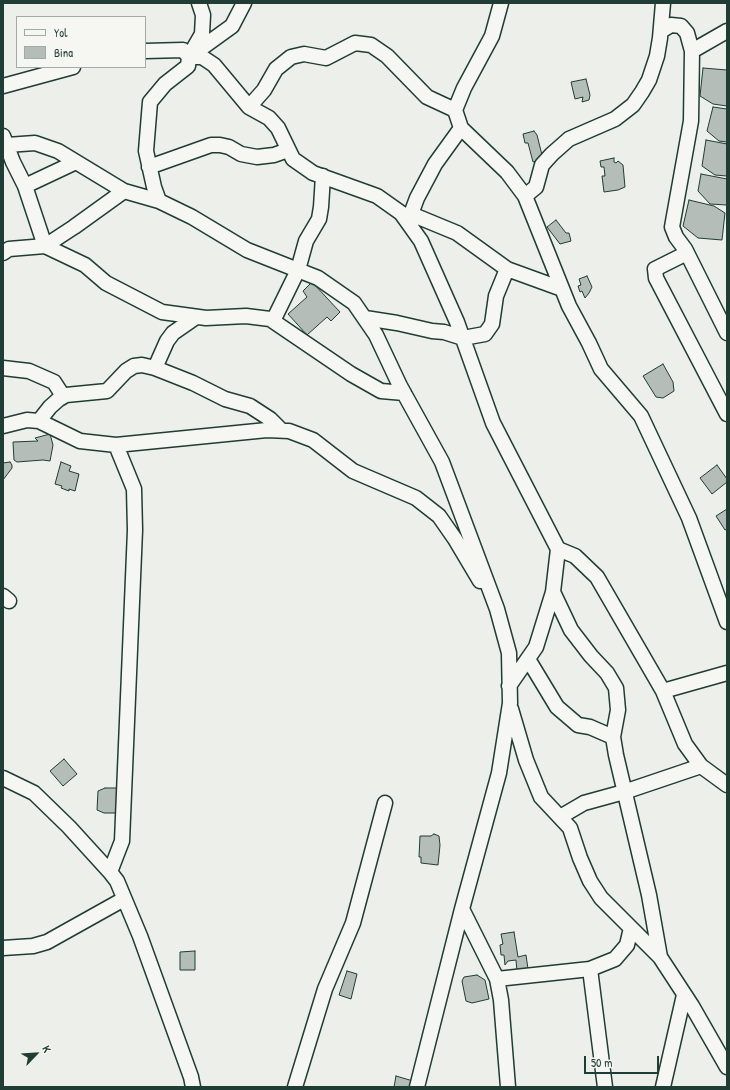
<!DOCTYPE html>
<html>
<head>
<meta charset="utf-8">
<style>
	body { margin:0 }
	#map { position:relative; width:730px; height:1090px; overflow:hidden; background:#edefea; font-family:"Patrick Hand",sans-serif }
	canvas { display:block }
	.frame { position:absolute; inset:0; border:4px solid #1f3d34; pointer-events:none }
	.legend { position:absolute; left:16px; top:16px; width:130px; height:52px; box-sizing:border-box; background:#f6f6f2; border:1px solid #a0aca6; margin:0; padding:5px 7px; list-style:none; font-size:12px; color:#1f3d34 }
	.legend li { display:flex; align-items:center; gap:8px; height:20px }
	.legend b { width:20px; border:1px solid #a0aca6 }
	.north { position:absolute; left:16px; top:1034px; width:40px; height:40px; -webkit-text-stroke:3px #f6f6f2; paint-order:stroke; rotate:65deg; font-size:11px; font-weight:700; line-height:16px; text-align:center; color:#1f3d34 }
	.north::after { content:''; display:block; margin:auto; width:14px; height:18px; background:#1f3d34; clip-path:polygon(50% 0,100% 100%,50% 72%,0 100%) }
	.scale { position:absolute; left:584px; top:1056px; width:75px; height:18px; box-sizing:border-box; border:2px solid #1f3d34; border-top:0; padding-left:5px; font-size:12px; line-height:14px; white-space:nowrap; color:#1f3d34; -webkit-text-stroke:3px #f6f6f2; paint-order:stroke }
</style>
</head>
<body>
<div id="map">
<canvas width="730" height="1090"></canvas>
<div class="frame"></div>
<ul class="legend">
<li><b style="height:5px;background:#f6f6f2"></b>Yol</li>
<li><b style="height:11px;background:#b4bdb8"></b>Bina</li>
</ul>
<div class="north">K</div>
<div class="scale">50 m</div>
</div>
<script>
const context = document.querySelector('canvas').getContext('2d');
context.lineJoin = 'round';
function paint(path, color) { context.fillStyle = color; context.fill(path, 'evenodd'); }
const toPath = rows => new Path2D(rows.map(r => 'M' + r).join(''));
function trace(path, color, width, dash) { context.strokeStyle = color; context.lineWidth = width; context.lineCap = dash ? 'butt' : 'round'; context.setLineDash(dash || []); context.stroke(path); }
const building = toPath([
	[703,68,727,70,727,106,713,104,700,96,703,68],
	[586,79,590,95,589,100,582,102,583,97,575,99,571,82,586,79],
	[713,107,727,109,727,142,719,141,707,131,713,107],
	[534,131,537,135,543,159,533,162,528,143,525,143,523,134,534,131],
	[706,140,727,144,727,176,715,175,702,166,706,140],
	[614,158,614,162,616,163,618,161,623,165,625,187,618,190,604,192,602,176,605,176,604,167,601,167,600,161,614,158],
	[701,174,727,179,727,205,710,204,698,191,701,174],
	[689,200,714,206,725,213,722,240,698,238,683,226,689,200],
	[556,220,566,233,569,233,571,241,560,244,547,227,556,220],
	[587,276,592,287,589,293,585,298,582,291,580,292,578,286,581,285,579,279,587,276],
	[312,282,340,312,331,321,327,317,307,335,288,314,307,297,303,291,312,282],
	[663,364,673,382,674,391,663,398,656,397,643,376,663,364],
	[50,434,53,445,50,461,43,460,17,462,14,460,13,442,38,441,35,438,50,434],
	[10,462,12,465,12,468,3,480,3,463,10,462],
	[61,462,71,466,69,471,79,474,75,491,69,489,69,491,61,488,62,486,55,484,61,462],
	[717,465,727,479,727,482,712,494,700,478,717,465],
	[727,509,727,529,725,530,716,516,727,509],
	[64,759,77,774,63,786,50,771,64,759],
	[105,788,117,788,122,799,117,813,104,813,97,810,98,791,105,788],
	[434,834,439,836,440,845,438,865,421,863,421,857,419,857,420,836,431,836,434,834],
	[514,932,518,957,526,955,528,969,517,971,516,960,508,961,505,965,504,955,501,955,500,945,503,944,501,934,514,932],
	[195,951,195,970,180,970,180,952,195,951],
	[347,971,357,974,351,999,339,995,347,971],
	[477,975,485,980,489,999,472,1003,466,1001,462,981,464,977,477,975],
	[396,1076,413,1081,412,1087,394,1087,396,1076]
]);
paint(building, '#b4bdb8');
trace(building, '#1f3d34', 1);
const minor = toPath([
	[501,3,492,36,464,88,455,110,461,128,507,172,525,196,569,306,589,343,601,369,641,416,689,518,727,622],
	[661,31,671,25,681,26,687,33,692,51,691,121,672,227,676,237,685,249,727,333],
	[145,51,183,50,189,57,188,66,165,84,150,102,146,151,154,187,159,201,192,217,247,250,318,278,354,303,376,335,400,386,442,462,497,609,509,653,510,703,499,773,462,909,417,1087],
	[692,51,727,31],
	[191,53,202,34,203,15,199,3],
	[189,57,202,57,214,65,249,107,269,118,278,128,293,159,313,173,377,196,401,213,421,241,457,322,493,423,558,549,575,556,597,577,663,691,685,744,701,766,727,785],
	[189,57,232,26,244,3],
	[3,86,73,67],
	[249,107,264,90,276,69,291,57,304,54,326,58,355,43,371,45,387,56,427,97,455,110],
	[3,136,13,162,25,186,45,246,85,265,106,283,162,312,206,318,246,316,270,319,351,374,381,391,404,393],
	[7,145,35,143,58,151,124,191,159,201],
	[149,167,211,145,220,145,229,147,241,154,257,157,274,155,288,150],
	[25,186,76,162],
	[525,196,536,187,542,165,552,154,569,139,615,119,633,105,642,92,649,80,657,56,660,38,663,3],
	[411,214,457,233,507,269,562,289],
	[408,222,417,198,435,164,461,128],
	[3,253,9,249,45,246,74,227,124,191],
	[687,253,655,269,656,278,727,414],
	[365,318,397,323,432,331,444,332,463,338,485,334,492,324,496,296,507,269],
	[273,321,298,270,306,241,319,219,321,207,323,176],
	[3,368,29,371,54,382,63,396],
	[155,368,167,341,173,333,196,317],
	[39,421,50,407,59,399,66,395,107,391,126,371,134,366,142,365,155,368,193,383,225,399,250,406,270,419,281,430],
	[3,426,27,420,39,421,80,441,116,445,267,430,289,431,313,440,353,471,416,498,439,516,455,539,480,581],
	[553,592,571,630,591,656,607,673,616,688,618,710,613,737,616,755,649,895,660,957],
	[3,596,9,601],
	[528,659,557,707,578,725,590,727,613,737],
	[509,686,536,647,553,592,558,549],
	[663,691,727,673],
	[511,709,526,760,541,797,570,828,580,858,590,881,601,898,660,957,692,1006,727,1067],
	[3,778,34,793,69,827,110,872,117,881,140,936,191,1077,193,1087],
	[560,817,584,803,624,792,701,766],
	[110,872,122,841,135,530,134,489,116,445],
	[462,909,497,979,501,1000,508,1087],
	[3,948,33,946,47,942,124,899],
	[590,969,605,1087],
	[497,979,590,969,615,959,627,945,631,928],
	[295,1087,325,989,353,923,385,803],
	[663,1087,684,995]
]);
trace(minor, '#1f3d34', 17);
trace(minor, '#f6f6f2', 14);
</script>
</body>
</html>
